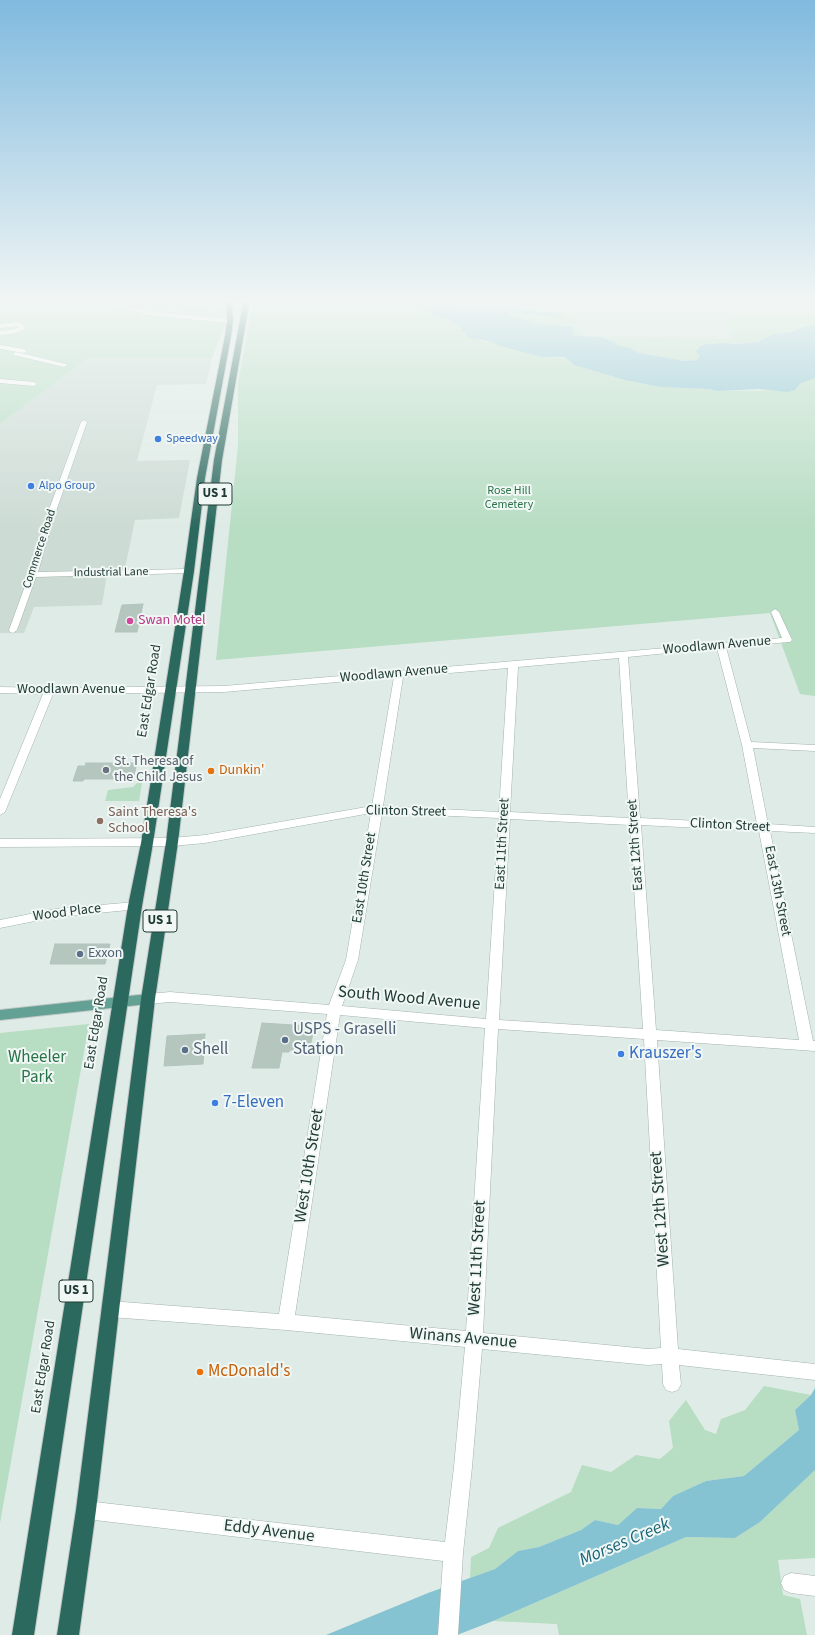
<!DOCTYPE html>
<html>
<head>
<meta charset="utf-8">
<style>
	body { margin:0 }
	canvas { display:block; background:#dfebe6 }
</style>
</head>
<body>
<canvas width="815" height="1635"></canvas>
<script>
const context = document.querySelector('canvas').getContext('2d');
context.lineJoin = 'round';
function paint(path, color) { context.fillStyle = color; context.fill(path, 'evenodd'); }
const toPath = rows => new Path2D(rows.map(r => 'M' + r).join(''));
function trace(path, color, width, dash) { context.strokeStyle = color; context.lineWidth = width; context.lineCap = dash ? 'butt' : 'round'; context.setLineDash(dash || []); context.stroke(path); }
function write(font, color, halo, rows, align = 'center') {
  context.font = font + ' "Source Sans 3",sans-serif'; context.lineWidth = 4; context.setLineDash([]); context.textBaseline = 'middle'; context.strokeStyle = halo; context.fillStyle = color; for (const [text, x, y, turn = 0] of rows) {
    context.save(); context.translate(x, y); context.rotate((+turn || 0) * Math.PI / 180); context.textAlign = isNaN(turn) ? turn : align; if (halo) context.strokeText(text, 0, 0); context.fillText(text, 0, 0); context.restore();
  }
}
paint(toPath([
	[456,299,815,299,815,316,733,316,726,318,733,337,732,339,599,337,581,335,577,330,575,316,570,312,505,304,461,302],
	[88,358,212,358,206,384,157,385,137,461,190,460,179,518,135,520,124,573,107,573,102,605,34,607,24,633,0,633,0,424]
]), '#cddbd5');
paint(toPath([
	[0,299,88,299,133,312,224,323,225,325,212,358,88,358,0,424],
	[106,299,218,299,225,312,225,315,223,317,215,318,144,310],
	[356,301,447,302,421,309,436,317,449,320,463,329,460,331,484,342,492,342,500,346,541,357,564,358,574,365,625,380,660,387,709,389,718,391,795,390,801,383,815,378,815,696,800,694,770,613,216,660,238,445,238,383,252,307,270,304],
	[461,302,505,304,570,312,575,316,577,330,581,335,599,337,731,339,733,337,725,318,733,316,815,316,815,325,808,326,791,332,777,333,758,342,736,344,712,343,698,360,685,361,639,353,628,347,615,345,615,342,599,337,575,336,573,335,571,326,538,324,507,314,512,312,550,318,563,314,561,313,535,311,504,306,492,306,476,309,458,303],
	[137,783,142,783,139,801,105,801,108,790,133,787],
	[89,1024,0,1523,0,1033],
	[764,1386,811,1395,795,1410,799,1430,744,1476,706,1481,673,1496,661,1509,637,1508,618,1525,595,1520,581,1530,539,1547,518,1551,495,1569,470,1578,471,1557,489,1548,498,1528,571,1492,582,1465,611,1472,636,1455,660,1459,673,1448,669,1421,686,1400,705,1430,716,1434,721,1419,745,1410],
	[815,1470,815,1558,778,1560,783,1595,800,1599,807,1635,559,1635,557,1624,493,1621,686,1537,735,1538,760,1522]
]), '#b7ddc3');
paint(toPath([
	[276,299,452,299,461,302,458,303,460,305,476,309,492,306,504,306,535,311,561,313,564,315,558,318,512,312,508,314,538,324,571,326,573,327,573,335,575,336,599,337,615,342,615,345,628,347,639,353,685,361,698,360,698,358,700,357,696,351,701,346,706,344,724,343,736,344,758,342,773,334,791,332,808,326,815,325,815,378,801,383,795,390,788,392,759,389,718,391,709,389,660,387,625,380,574,365,564,357,541,357,500,346,492,342,467,337,466,333,460,331,463,329,458,326,459,325,452,323,449,320,437,317,421,309,420,307,425,304,446,302,356,301,270,304,252,307,252,305,276,300],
	[815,1388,815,1470,760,1522,735,1538,686,1537,493,1621,457,1635,326,1635,428,1593,495,1569,518,1551,539,1547,581,1530,595,1520,618,1525,637,1508,661,1509,673,1496,706,1481,744,1476,799,1430,795,1410,811,1395]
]), '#85c2d2');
trace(toPath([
	[143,299,154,306,191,310,221,308]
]), '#85c2d2', 1.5);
const building = toPath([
	[143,604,137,632,115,632,122,605,143,604],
	[86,763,137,763,133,779,84,779,83,781,73,781,78,766,85,766,86,763],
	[55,944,110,944,105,964,50,964,55,944],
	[262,1023,310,1026,314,1029,309,1051,290,1050,289,1052,282,1052,279,1068,252,1068,262,1023],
	[205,1034,203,1064,164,1066,167,1036,205,1034]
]);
paint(building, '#b5c6bf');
trace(building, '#b2c4be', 1);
const minor = toPath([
	[93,299,102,299,146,311,230,319,233,321,230,323,146,315,93,299],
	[17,322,23,324,25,329,12,334,0,335,0,331,11,330,20,327,17,326,0,328,0,324,17,322],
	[0,345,24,349,27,351,24,353,0,349,0,345],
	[16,352,66,364,67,365,64,367,14,355,14,353,16,352],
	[0,379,34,382,37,384,34,386,0,383,0,379],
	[84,420,87,422,51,526,38,572,189,569,193,571,189,573,36,577,17,630,13,633,10,632,9,630,29,575,43,526,81,422,84,420],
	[775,609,779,612,792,640,790,642,726,647,751,742,815,745,815,751,753,748,768,824,815,827,815,833,770,831,813,1041,815,1041,815,1051,657,1040,678,1349,815,1364,815,1380,679,1365,681,1384,678,1390,672,1392,666,1390,663,1384,662,1364,648,1365,482,1349,472,1467,463,1553,458,1635,438,1635,443,1561,86,1519,79,1517,77,1510,79,1503,86,1501,445,1542,454,1467,465,1347,286,1330,110,1317,104,1314,102,1309,104,1304,110,1301,279,1314,327,1014,170,1002,148,1004,143,1002,141,999,143,996,148,994,170,992,329,1005,346,960,371,813,205,843,172,846,0,847,0,839,172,838,205,835,372,806,394,677,224,692,53,694,5,812,0,815,0,799,43,694,0,693,0,687,49,688,224,686,782,638,771,612,775,609],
	[717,648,742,745,757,824,640,818,628,657,717,648],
	[619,658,629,818,510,812,518,667,619,658],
	[508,668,499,812,383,806,403,677,508,668],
	[382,813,499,818,486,1019,342,1006,358,960,382,813],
	[510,819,630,825,643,1029,499,1020,510,819],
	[641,825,759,831,799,1040,656,1030,641,825],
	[340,1015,485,1028,466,1331,295,1315,340,1015],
	[498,1029,644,1039,661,1348,648,1349,483,1333,498,1029],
	[135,902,139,903,141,906,139,909,55,917,0,928,0,920,55,909,135,902],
	[791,1573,815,1576,815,1596,791,1593,784,1590,781,1583,784,1576,791,1573]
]);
const major = toPath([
	[148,994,153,995,155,999,153,1003,148,1004,0,1020,0,1010,148,994]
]);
const highway = toPath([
	[226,299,232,299,233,321,231,336,205,478,194,571,153,843,142,906,34,1635,12,1635,128,906,141,843,184,571,197,478,225,336,227,321,226,299],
	[244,299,250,299,222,460,178,842,155,999,96,1510,79,1635,57,1635,76,1510,141,999,166,842,214,460,244,299]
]);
trace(minor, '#a2b3ad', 1);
trace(major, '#c1c8c6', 2);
trace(highway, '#c1c8c6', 2);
paint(minor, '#fff');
paint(major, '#63a194');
paint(highway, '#2b685e');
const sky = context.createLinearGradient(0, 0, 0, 528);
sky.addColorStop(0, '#80badf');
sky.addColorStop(0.57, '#f1f6f4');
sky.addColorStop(1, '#f1f6f400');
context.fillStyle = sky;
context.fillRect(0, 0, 815, 528);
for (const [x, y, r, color] of [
	[158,439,4,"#3f7fe0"],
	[31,486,4,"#3f7fe0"],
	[130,621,4,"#d1479c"],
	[106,770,4,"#6b7280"],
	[211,771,4,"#e8710a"],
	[100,821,4,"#8d6e63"],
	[80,954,4,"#5c6f8a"],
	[285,1040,4,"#5c6f8a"],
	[185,1050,4,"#5c6f8a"],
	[621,1054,4,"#3f7fe0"],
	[215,1103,4,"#3f7fe0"],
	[200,1372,4,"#e8710a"]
]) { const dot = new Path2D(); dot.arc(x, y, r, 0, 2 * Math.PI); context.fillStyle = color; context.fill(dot); trace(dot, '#f0f7f4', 1.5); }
write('12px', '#366cbe', '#f0f7f4', [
	["Speedway",166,439],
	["Alpo Group",39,486]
], 'left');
write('12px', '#297349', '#f0f7f4', [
	["Rose Hill",509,491],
	["Cemetery",509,505]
]);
write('12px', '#203b35', '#f0f7f4', [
	["Commerce Road",40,549,-72],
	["Industrial Lane",111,573,-1]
]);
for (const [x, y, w] of [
	[215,494,34],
	[160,921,34],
	[76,1291,34]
]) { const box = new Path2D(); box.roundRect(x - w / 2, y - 11, w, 22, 3); context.fillStyle = '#f0f7f4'; context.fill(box); trace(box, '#203b35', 1); }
write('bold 13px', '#203b35', null, [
	["US 1",215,494],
	["US 1",160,921],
	["US 1",76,1291]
]);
write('14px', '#b23c85', '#f0f7f4', [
	["Swan Motel",138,621]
], 'left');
write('14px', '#203b35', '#f0f7f4', [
	["Woodlawn Avenue",717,646,-5],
	["Woodlawn Avenue",394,674,-5],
	["Woodlawn Avenue",71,690],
	["East Edgar Road",150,691,-81],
	["Clinton Street",406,812,1],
	["Clinton Street",730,826,3],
	["East 11th Street",503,844,-87],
	["East 12th Street",636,845,-94],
	["East 10th Street",365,878,-81],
	["East 13th Street",777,891,79],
	["Wood Place",67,913,-7],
	["East Edgar Road",97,1023,-81],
	["East Edgar Road",44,1367,-81]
]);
write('14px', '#5b616d', '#f0f7f4', [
	["St. Theresa of",114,762],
	["the Child Jesus",114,778]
], 'left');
write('14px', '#c56008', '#f0f7f4', [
	["Dunkin'",219,771]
], 'left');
write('14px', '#785e54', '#f0f7f4', [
	["Saint Theresa's",108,813],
	["School",108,829]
], 'left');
write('14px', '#4e5e75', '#f0f7f4', [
	["Exxon",88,954]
], 'left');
write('17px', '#203b35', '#f0f7f4', [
	["South Wood Avenue",409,999,5],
	["West 10th Street",310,1166,-81],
	["West 12th Street",661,1209,-94],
	["West 11th Street",478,1258,-87],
	["Winans Avenue",463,1339,5],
	["Eddy Avenue",269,1532,7]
]);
write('17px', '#4e5e75', '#f0f7f4', [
	["USPS - Graselli",293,1030],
	["Station",293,1050],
	["Shell",193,1050]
], 'left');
write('17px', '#366cbe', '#f0f7f4', [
	["Krauszer's",629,1054],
	["7-Eleven",223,1103]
], 'left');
write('17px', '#297349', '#f0f7f4', [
	["Wheeler",37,1058],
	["Park",37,1078]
]);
write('17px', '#c56008', '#f0f7f4', [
	["McDonald's",208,1372]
], 'left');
write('italic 18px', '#196478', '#f0f7f4', [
	["Morses Creek",625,1543,-23]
]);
</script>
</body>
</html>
